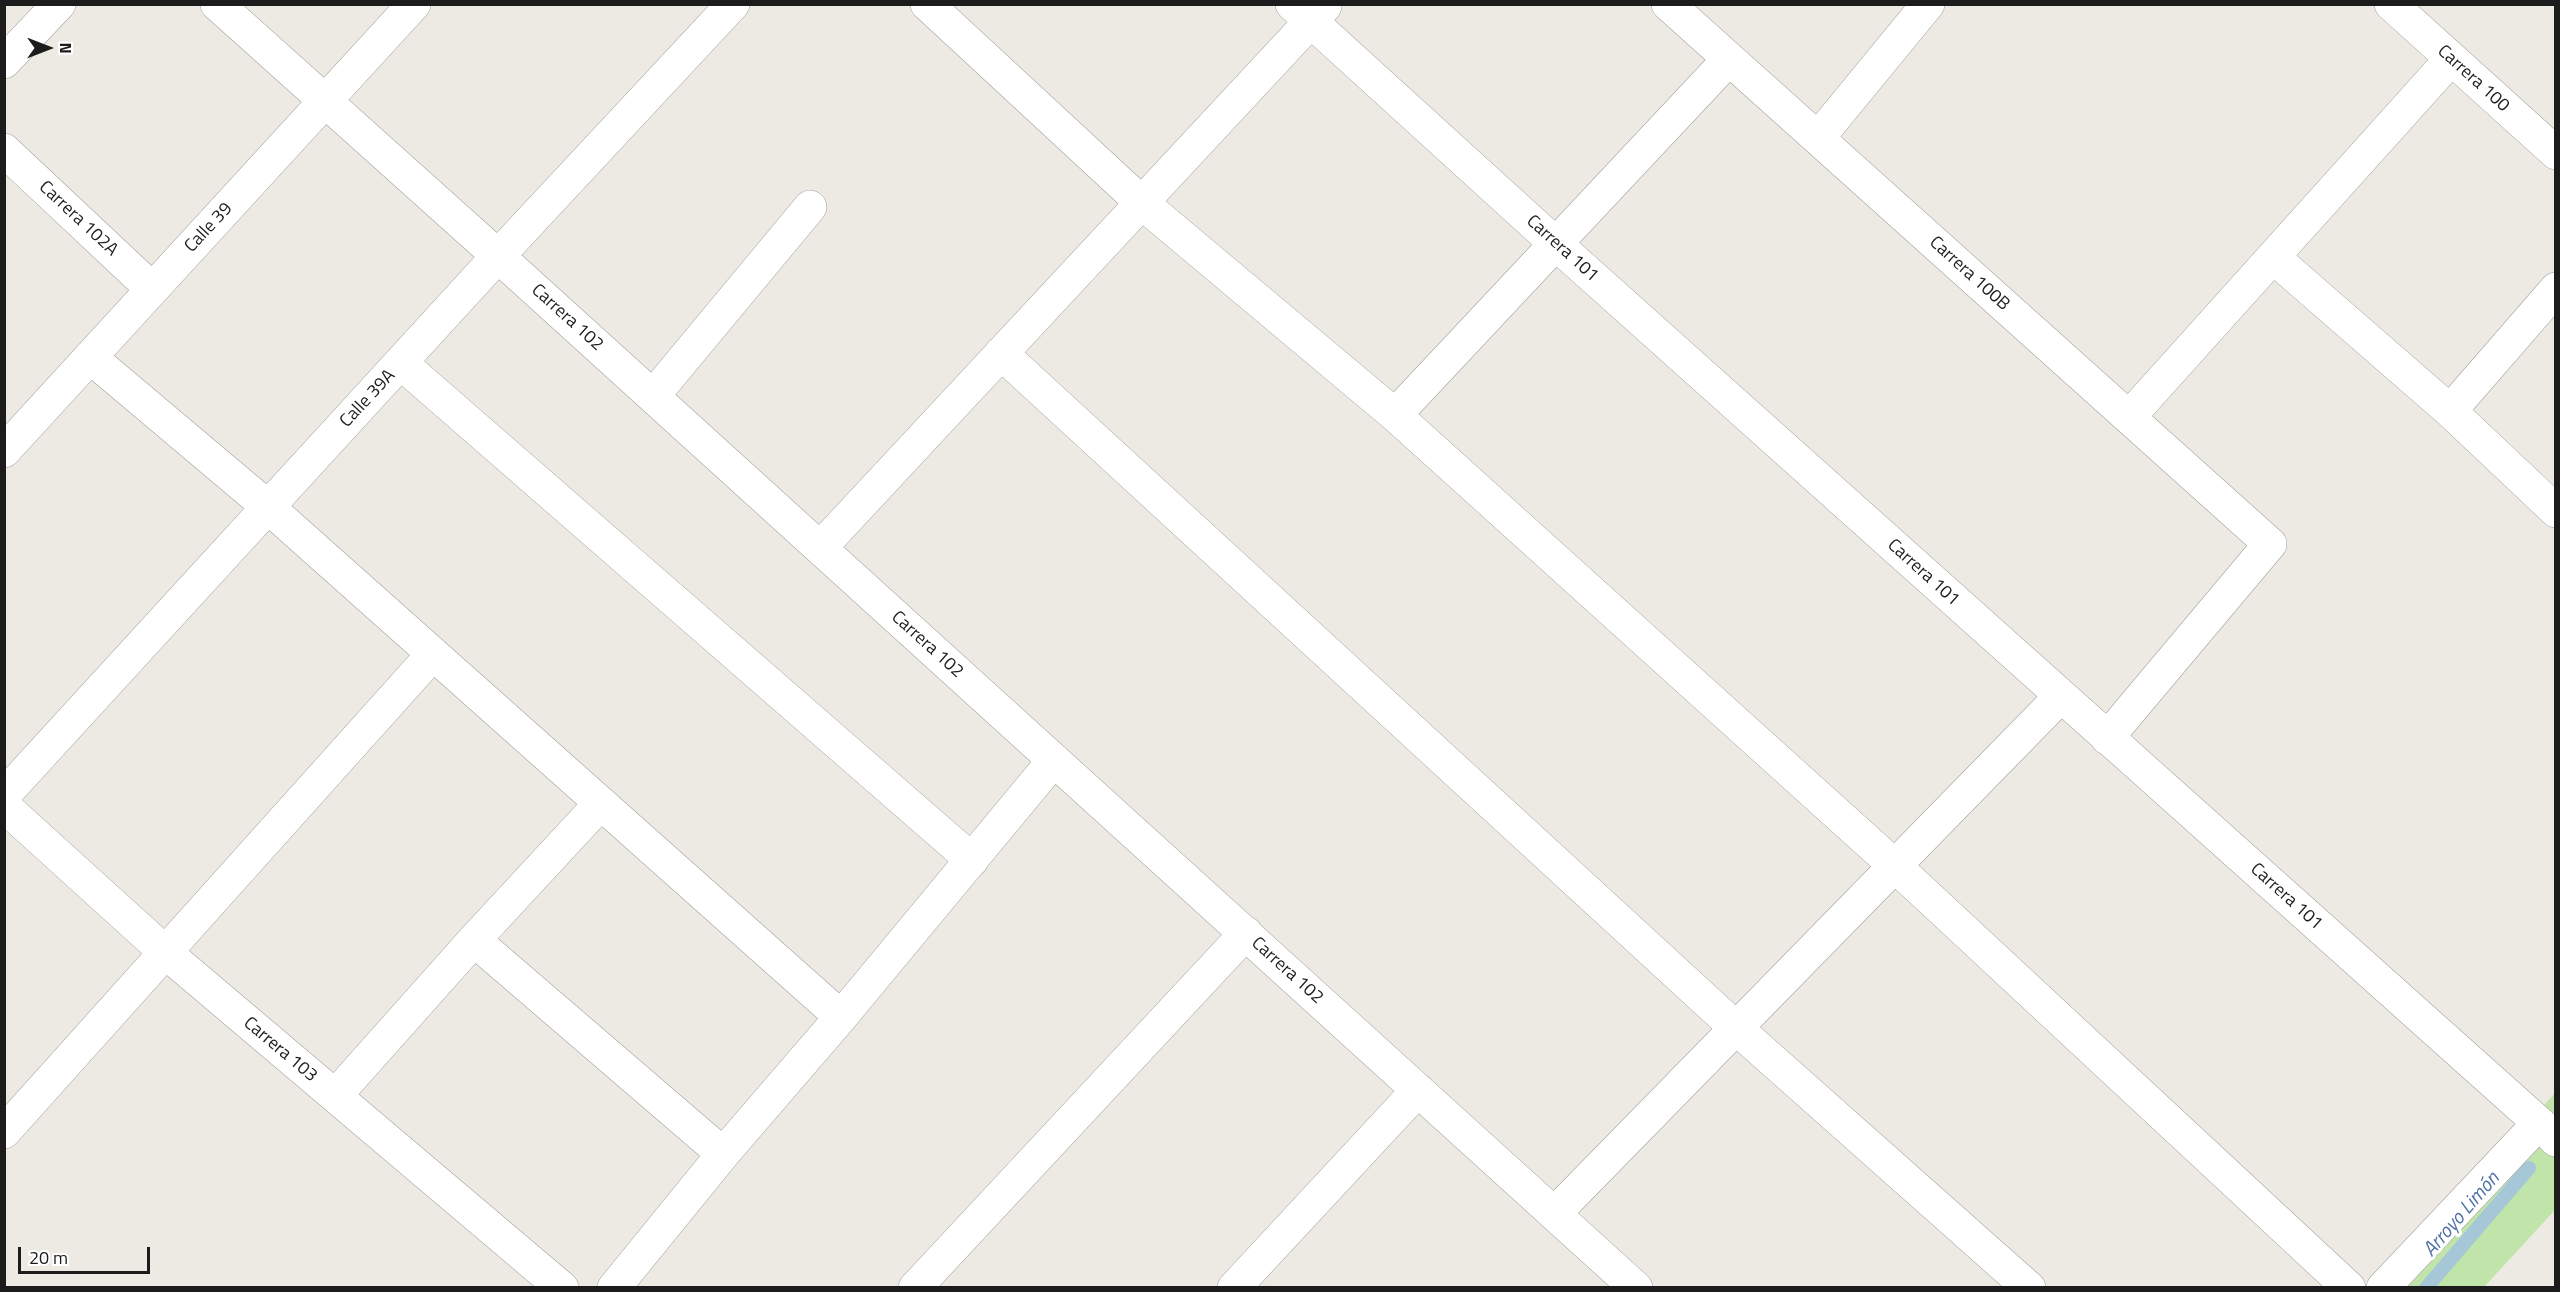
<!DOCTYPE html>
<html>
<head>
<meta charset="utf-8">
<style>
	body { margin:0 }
	#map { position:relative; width:2560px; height:1292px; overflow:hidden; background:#eceae2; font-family:"Titillium Web",sans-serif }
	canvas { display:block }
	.frame { position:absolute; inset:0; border:6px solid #1c1c1c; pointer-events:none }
	.north { position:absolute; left:18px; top:18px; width:60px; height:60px; -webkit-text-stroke:4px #fff; paint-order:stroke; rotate:90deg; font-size:16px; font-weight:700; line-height:24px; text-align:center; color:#1c1c1c }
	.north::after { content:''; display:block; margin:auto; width:21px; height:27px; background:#1c1c1c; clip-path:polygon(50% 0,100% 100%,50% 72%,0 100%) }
	.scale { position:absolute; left:18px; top:1247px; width:132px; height:27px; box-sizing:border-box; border:3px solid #1c1c1c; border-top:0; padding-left:8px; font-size:18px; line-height:21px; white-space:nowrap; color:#1c1c1c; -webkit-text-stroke:4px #fff; paint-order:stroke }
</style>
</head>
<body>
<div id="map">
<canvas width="2560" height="1292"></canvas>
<div class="frame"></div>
<div class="north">N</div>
<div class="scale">20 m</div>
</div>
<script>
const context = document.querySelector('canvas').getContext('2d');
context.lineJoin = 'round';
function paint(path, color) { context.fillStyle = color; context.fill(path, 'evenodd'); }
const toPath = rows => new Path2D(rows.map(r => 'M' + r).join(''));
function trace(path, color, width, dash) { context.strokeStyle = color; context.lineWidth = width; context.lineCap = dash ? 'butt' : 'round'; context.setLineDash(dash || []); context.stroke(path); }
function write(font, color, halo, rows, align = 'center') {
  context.font = font + ' "Titillium Web",sans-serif'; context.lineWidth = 6; context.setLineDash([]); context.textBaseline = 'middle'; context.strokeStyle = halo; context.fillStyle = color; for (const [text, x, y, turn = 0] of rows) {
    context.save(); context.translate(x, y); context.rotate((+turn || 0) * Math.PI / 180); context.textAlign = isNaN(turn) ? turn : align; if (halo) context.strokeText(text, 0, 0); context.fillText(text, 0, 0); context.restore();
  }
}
paint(toPath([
	[2555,1093,2555,1210,2484,1287,2383,1288]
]), '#c1e4aa');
trace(toPath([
	[2426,1288,2529,1168]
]), '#a5c7d8', 14);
const minor = toPath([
	[217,4,498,256,1636,1288],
	[927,4,1142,203,1395,415,1895,866,2349,1288],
	[1292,4,1556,244,2539,1123,2556,1140],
	[1668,4,2270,544,2107,738],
	[2391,4,2556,153],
	[4,62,59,4],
	[1818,138,1928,4],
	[4,150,152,289],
	[2273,257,2450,411,2556,511],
	[1001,353,1736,1028,2029,1288],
	[90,357,268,507,841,1017],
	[401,363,972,860],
	[653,396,810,207],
	[2450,411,2556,289],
	[1395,415,1729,59],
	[2129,417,2451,59],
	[4,451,414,4],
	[820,548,1325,6],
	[4,795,498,256,733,4],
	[4,806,165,952,562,1288],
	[474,940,723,1154],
	[335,1096,474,940,601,803],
	[4,1132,433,654],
	[1554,1214,2061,696],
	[614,1288,723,1154,841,1017,1054,760],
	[915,1288,1246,933],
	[1234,1288,1418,1090],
	[2383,1288,2539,1123]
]);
trace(minor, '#a0a0a0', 34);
trace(minor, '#fff', 33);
write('18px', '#1c1c1c', '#fff', [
	["Carrera 100",2473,79,42],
	["Carrera 102A",78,219,43],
	["Calle 39",209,228,-47],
	["Carrera 101",1562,249,42],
	["Carrera 100B",1969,274,42],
	["Carrera 102",567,318,42],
	["Calle 39A",368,399,-47],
	["Carrera 101",1923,573,42],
	["Carrera 102",927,645,42],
	["Carrera 101",2286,897,42],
	["Carrera 102",1287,971,42],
	["Carrera 103",280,1050,40]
]);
write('italic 20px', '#4f71a4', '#fff', [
	["Arroyo Limón",2462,1215,-49]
]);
</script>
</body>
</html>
